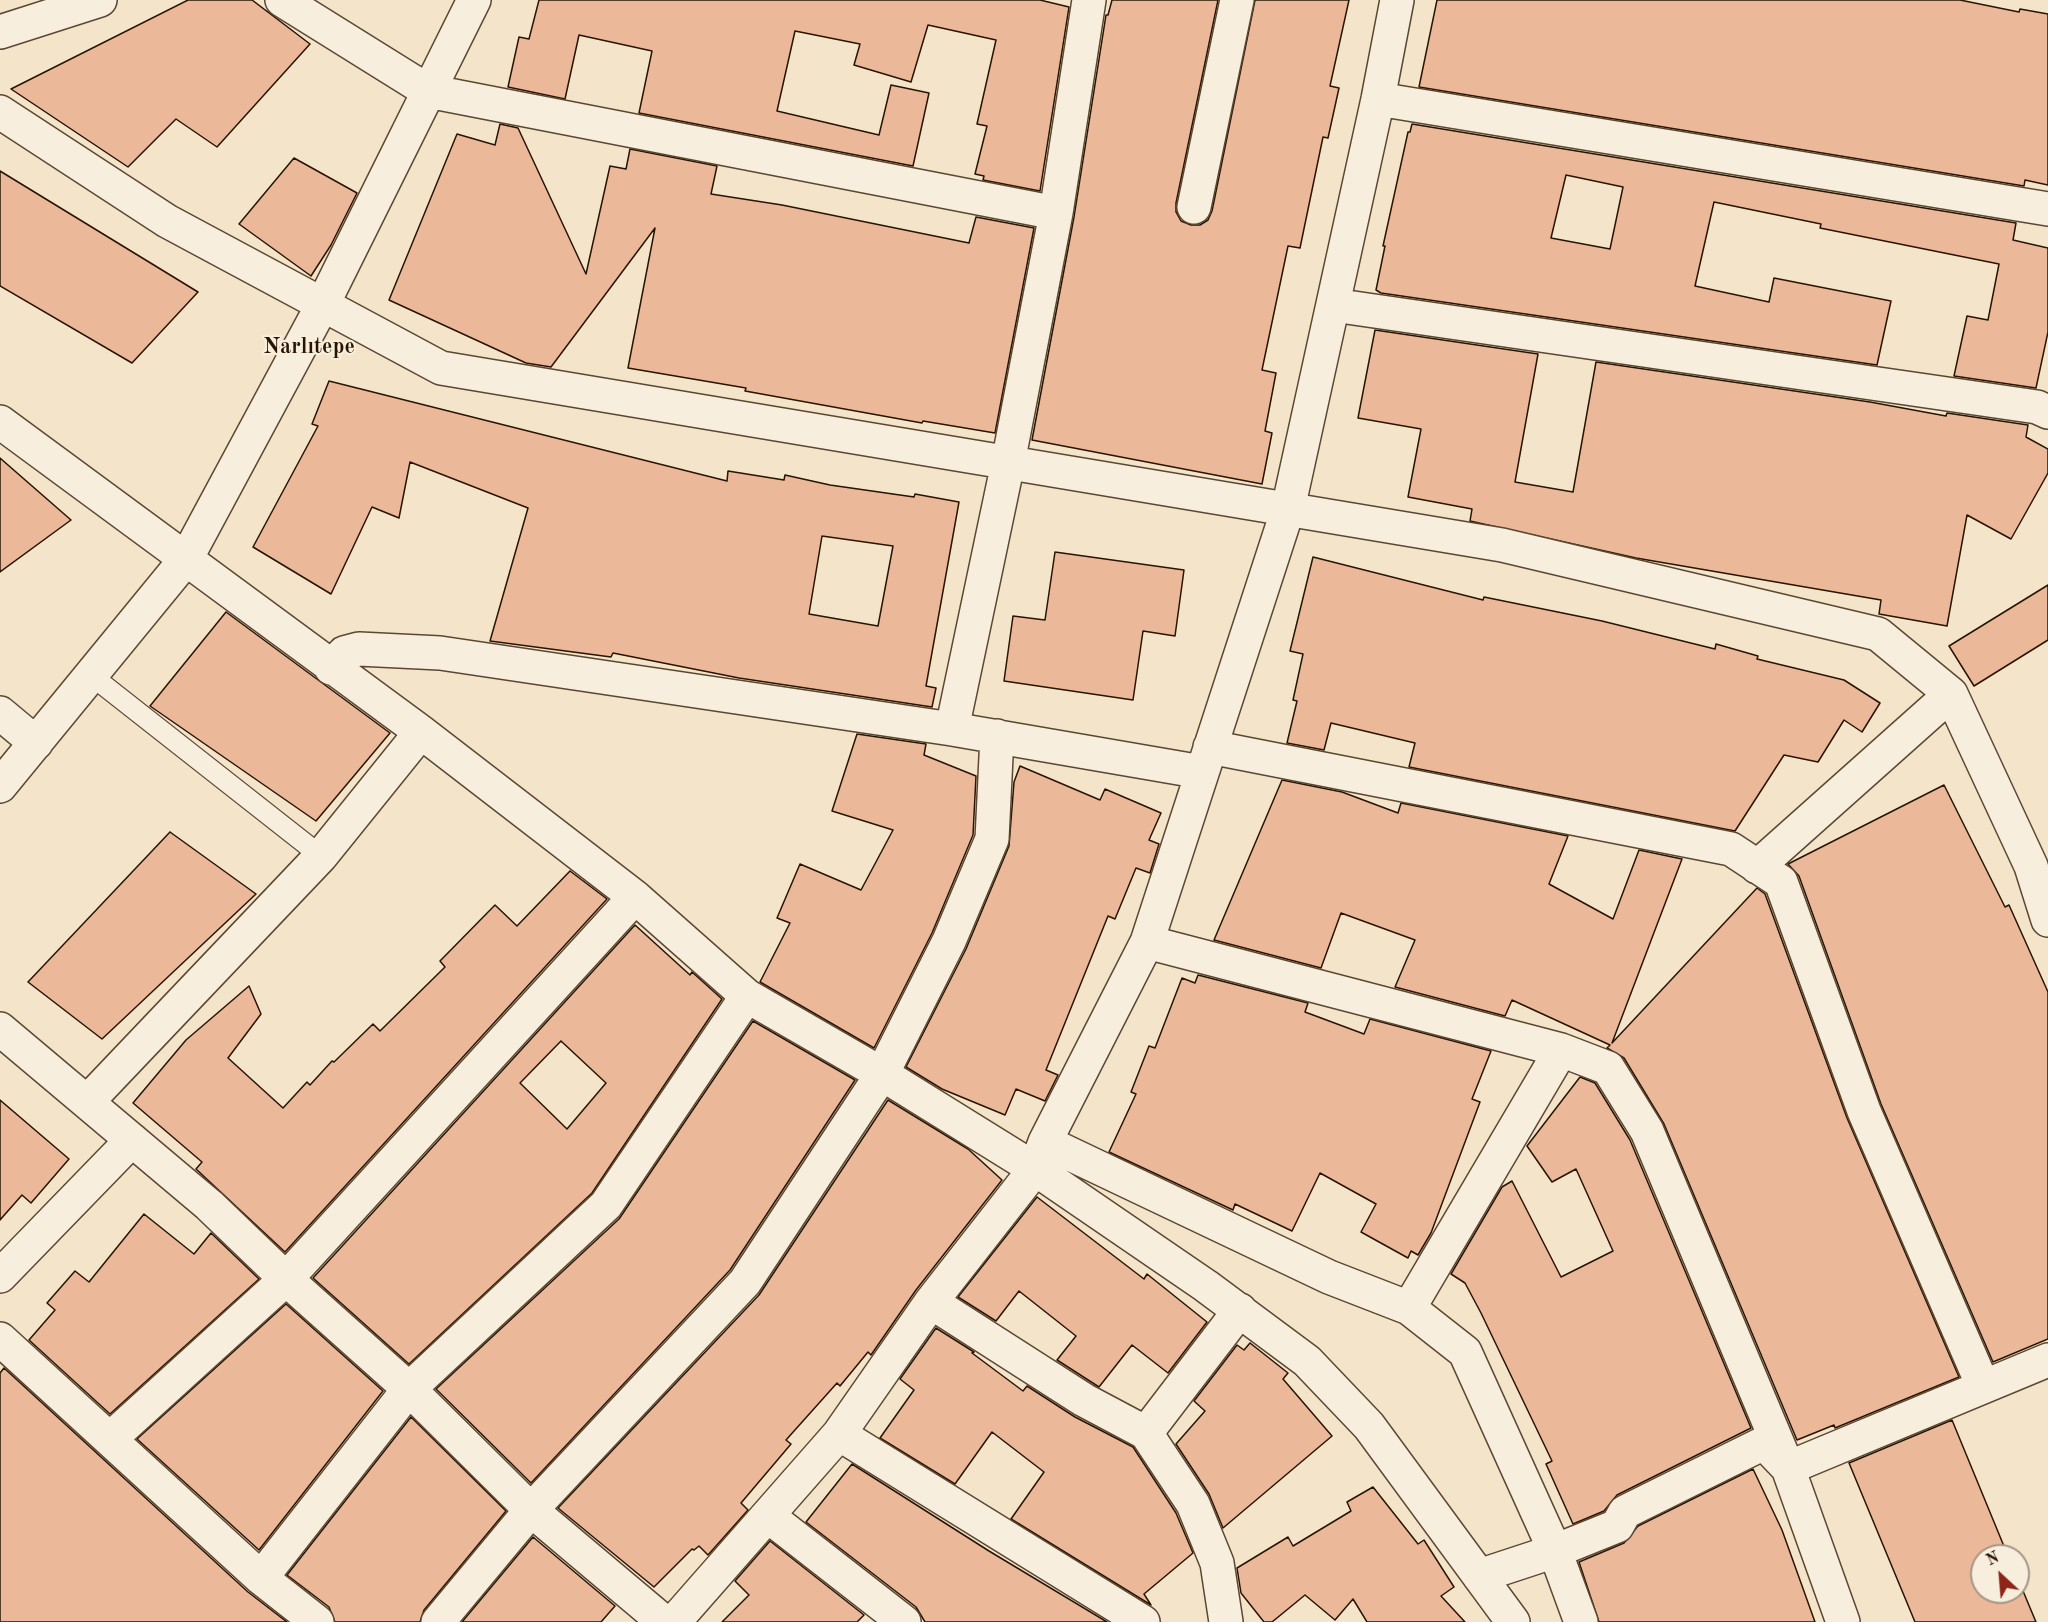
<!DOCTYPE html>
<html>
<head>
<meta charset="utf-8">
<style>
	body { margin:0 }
	#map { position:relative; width:2048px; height:1622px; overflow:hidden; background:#f4e5ca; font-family:"Old Standard TT",serif }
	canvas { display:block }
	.north { position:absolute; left:1970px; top:1544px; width:60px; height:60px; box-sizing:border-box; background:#f8eedd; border:2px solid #a59785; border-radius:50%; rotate:334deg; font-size:16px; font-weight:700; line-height:24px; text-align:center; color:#281400 }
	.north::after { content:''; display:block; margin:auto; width:21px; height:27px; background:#8f2418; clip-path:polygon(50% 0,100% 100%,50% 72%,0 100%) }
</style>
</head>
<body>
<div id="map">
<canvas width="2048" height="1622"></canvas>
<div class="north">N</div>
</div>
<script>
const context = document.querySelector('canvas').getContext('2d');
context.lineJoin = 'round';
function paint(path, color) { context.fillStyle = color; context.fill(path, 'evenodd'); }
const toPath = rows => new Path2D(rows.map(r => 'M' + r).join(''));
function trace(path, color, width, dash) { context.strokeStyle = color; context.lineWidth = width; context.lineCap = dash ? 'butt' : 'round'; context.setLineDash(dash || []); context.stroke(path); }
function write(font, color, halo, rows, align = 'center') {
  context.font = font + ' "Old Standard TT",serif'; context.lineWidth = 4.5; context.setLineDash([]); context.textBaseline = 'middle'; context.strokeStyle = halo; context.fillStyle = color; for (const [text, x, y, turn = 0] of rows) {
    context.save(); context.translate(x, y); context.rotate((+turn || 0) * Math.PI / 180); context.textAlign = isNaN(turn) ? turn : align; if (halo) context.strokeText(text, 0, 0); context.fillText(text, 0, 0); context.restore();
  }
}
const building = toPath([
	[188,0,252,0,310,44,217,147,176,119,128,167,11,89,188,0],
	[539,0,1040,0,1069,7,1040,191,983,180,984,176,975,174,987,126,977,124,996,40,928,25,911,82,854,65,860,44,795,31,777,111,879,135,891,85,929,93,913,166,639,113,652,51,579,35,565,99,508,87,519,37,529,39,539,0],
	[1112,0,1218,0,1176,203,1176,212,1181,221,1191,225,1200,225,1208,220,1212,211,1255,0,1349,0,1330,86,1339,88,1328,138,1323,137,1300,248,1288,246,1262,370,1276,373,1265,431,1272,433,1262,484,1032,440,1074,217,1106,15,1108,15,1112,0],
	[1437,0,1960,0,2019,12,2020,9,2048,14,2048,185,2025,180,2024,186,1419,87,1437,0],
	[500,124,518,128,586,274,610,166,626,169,630,149,717,166,711,194,782,205,969,243,976,217,1034,228,995,433,923,421,922,423,745,391,746,388,628,368,655,228,551,367,526,363,389,300,457,134,495,145,500,124],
	[1412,124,2016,223,2013,240,2048,248,2048,332,2036,388,1954,376,1967,316,1988,320,1999,264,1820,228,1821,224,1714,202,1695,286,1769,302,1774,278,1891,301,1877,365,1381,293,1376,290,1385,246,1383,246,1408,132,1410,132,1412,124],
	[1566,175,1623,187,1610,249,1551,238,1566,175],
	[294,158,357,193,331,245,311,276,239,224,294,158],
	[0,171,198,292,132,363,0,286,0,171],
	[1375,330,1538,354,1515,482,1573,492,1596,362,1870,402,1946,416,1947,413,2028,425,2026,437,2048,449,2048,473,2011,539,1967,515,1947,626,1879,614,1881,600,1636,558,1470,521,1472,509,1408,497,1421,429,1358,418,1375,330],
	[329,381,727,481,728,471,784,480,785,475,830,485,914,497,915,494,959,502,926,686,936,688,932,707,739,678,613,653,611,657,490,641,528,508,410,462,399,518,372,507,331,594,253,547,318,426,312,424,329,381],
	[822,536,893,546,878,626,809,614,822,536],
	[0,458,71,520,0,572,0,458],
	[1055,552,1184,570,1175,636,1143,631,1133,700,1004,681,1013,616,1045,620,1055,552],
	[1313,557,1483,600,1484,597,1602,621,1715,649,1716,644,1758,656,1757,659,1844,680,1880,703,1862,732,1844,720,1818,762,1784,755,1735,831,1409,767,1415,743,1331,723,1324,750,1287,743,1297,701,1293,700,1303,654,1290,651,1313,557],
	[2048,585,2048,640,1974,686,1949,646,2048,585],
	[226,612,390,733,316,821,150,706,226,612],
	[857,734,926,744,924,755,976,776,973,835,932,933,874,1048,760,982,790,923,777,918,800,864,861,890,893,830,832,811,857,734],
	[1020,766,1100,800,1105,789,1161,813,1149,840,1159,844,1150,873,1136,868,1115,919,1108,916,1046,1070,1058,1075,1045,1101,1016,1089,1005,1115,942,1089,906,1067,966,949,1009,846,1014,782,1020,766],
	[1282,780,1342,792,1398,813,1401,803,1568,836,1549,884,1613,919,1639,850,1682,859,1612,1043,1757,888,1765,894,1847,1118,1959,1377,1835,1428,1834,1425,1797,1440,1664,1124,1624,1058,1607,1048,1610,1045,1512,1000,1505,1016,1395,987,1415,940,1341,913,1321,968,1214,940,1282,780],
	[1944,785,2005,907,2009,905,2048,992,2048,1339,1993,1362,1881,1104,1799,876,1788,864,1944,785],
	[170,832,256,894,102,1039,28,982,170,832],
	[570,871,607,899,285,1252,196,1169,202,1162,133,1103,186,1040,249,986,261,1014,228,1058,283,1108,307,1082,310,1085,332,1061,334,1062,373,1024,380,1031,445,967,440,961,495,905,517,926,570,871],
	[635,925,690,975,692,972,722,999,592,1193,409,1364,313,1278,635,925],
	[561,1041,606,1083,567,1129,520,1083,561,1041],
	[1198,975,1308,1003,1305,1012,1364,1034,1370,1019,1491,1051,1472,1099,1480,1102,1431,1233,1418,1255,1411,1251,1408,1258,1361,1232,1376,1204,1320,1173,1292,1231,1235,1204,1233,1210,1109,1152,1136,1094,1131,1092,1149,1046,1155,1048,1182,978,1195,983,1198,975],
	[753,1021,855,1080,730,1270,531,1483,436,1389,619,1219,753,1021],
	[1580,1077,1595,1083,1630,1140,1751,1428,1617,1495,1604,1511,1573,1524,1546,1464,1552,1461,1481,1313,1465,1283,1451,1274,1502,1187,1512,1181,1561,1277,1613,1251,1576,1169,1552,1182,1527,1146,1580,1077],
	[0,1100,69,1159,31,1203,22,1195,0,1220,0,1100],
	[888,1100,968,1149,1002,1180,916,1290,871,1355,868,1352,840,1386,837,1383,786,1440,791,1444,741,1503,748,1510,708,1555,699,1546,694,1550,692,1549,654,1587,558,1508,759,1295,888,1100],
	[1037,1197,1144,1279,1147,1274,1207,1322,1168,1373,1132,1345,1099,1387,1057,1360,1076,1336,1019,1291,996,1321,958,1297,1037,1197],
	[144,1214,194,1254,211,1233,259,1279,110,1414,29,1340,55,1310,47,1303,75,1271,89,1282,144,1214],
	[286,1304,383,1391,259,1550,137,1439,286,1304],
	[936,1328,974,1352,972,1353,1023,1391,1027,1386,1075,1417,1133,1447,1176,1513,1193,1553,1144,1594,1151,1605,1011,1519,1044,1472,992,1432,955,1484,880,1438,914,1390,900,1379,936,1328],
	[1250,1343,1288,1373,1283,1379,1332,1436,1223,1528,1209,1494,1176,1444,1205,1411,1194,1401,1237,1345,1244,1350,1250,1343],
	[4,1368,248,1592,287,1622,0,1622,0,1373,4,1368],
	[411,1417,506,1511,424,1610,420,1622,335,1622,329,1607,287,1575,411,1417],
	[1952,1420,2008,1556,1982,1556,1982,1592,2018,1592,2018,1579,2036,1622,1915,1622,1849,1463,1952,1420],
	[852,1464,989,1551,1107,1622,925,1622,916,1607,806,1522,852,1464],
	[1753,1469,1782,1530,1815,1622,1599,1622,1579,1562,1624,1543,1638,1526,1753,1469],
	[1373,1487,1418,1544,1424,1540,1454,1587,1441,1596,1465,1622,1367,1622,1353,1599,1335,1620,1305,1595,1272,1622,1264,1622,1241,1593,1237,1568,1288,1537,1293,1546,1351,1511,1347,1502,1373,1487],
	[533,1537,615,1606,601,1622,462,1622,533,1537],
	[770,1541,864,1615,857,1622,722,1622,749,1595,735,1581,770,1541]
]);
paint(building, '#ebb899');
trace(building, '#281400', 1.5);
const lane = toPath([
	[92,676,321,856]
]);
const street = toPath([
	[282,0,428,91,1056,213],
	[0,32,100,0],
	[1378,99,2048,209],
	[0,112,167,221,441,368,1502,545,1878,634,1951,694,2031,866,2048,920],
	[1194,207,1237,0],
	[1333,305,2037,407,2048,412],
	[0,422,421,732,635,897,747,996,882,1074,1035,1169,1206,1286,1307,1361,1369,1426,1513,1622],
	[331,668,344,653,359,649,440,653,952,729,1202,772],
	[0,713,36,743],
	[952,729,1008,463,1056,213,1089,0],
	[1210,747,1731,849,1781,882,1864,1111,1983,1386],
	[0,786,186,559,323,304,474,0],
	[1757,867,1951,694],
	[1147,942,1561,1050,1608,1068,1647,1131,1788,1468,1843,1622],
	[0,1029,209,1205,286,1279,409,1389,531,1510,664,1622],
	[87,1102,321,856,421,732],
	[1045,1142,1329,1277,1409,1308,1465,1352,1555,1551,1581,1622],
	[0,1276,132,1140],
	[931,1302,1084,1400,1146,1433,1193,1504,1217,1563,1226,1622],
	[1409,1308,1561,1050],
	[0,1339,261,1578,317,1622],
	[1146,1433,1240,1310],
	[839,1434,1143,1622],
	[110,1439,286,1279,635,897],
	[768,1516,904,1622],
	[1479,1576,1555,1551,1617,1526,1625,1512,1764,1443,1788,1468,2048,1360],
	[261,1578,409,1389,606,1205,747,996],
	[438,1622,531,1510,745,1282,882,1074,949,941,992,839,997,736],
	[674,1622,839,1434,931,1302,1035,1169,1045,1142,1147,942,1288,509,1378,99,1397,0]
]);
trace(lane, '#5b4832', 22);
trace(street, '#5b4832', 36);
trace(lane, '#f8eedd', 20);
trace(street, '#f8eedd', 33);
write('bold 22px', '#281400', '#f8eedd', [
	["Narlıtepe",309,347]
]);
</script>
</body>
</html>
